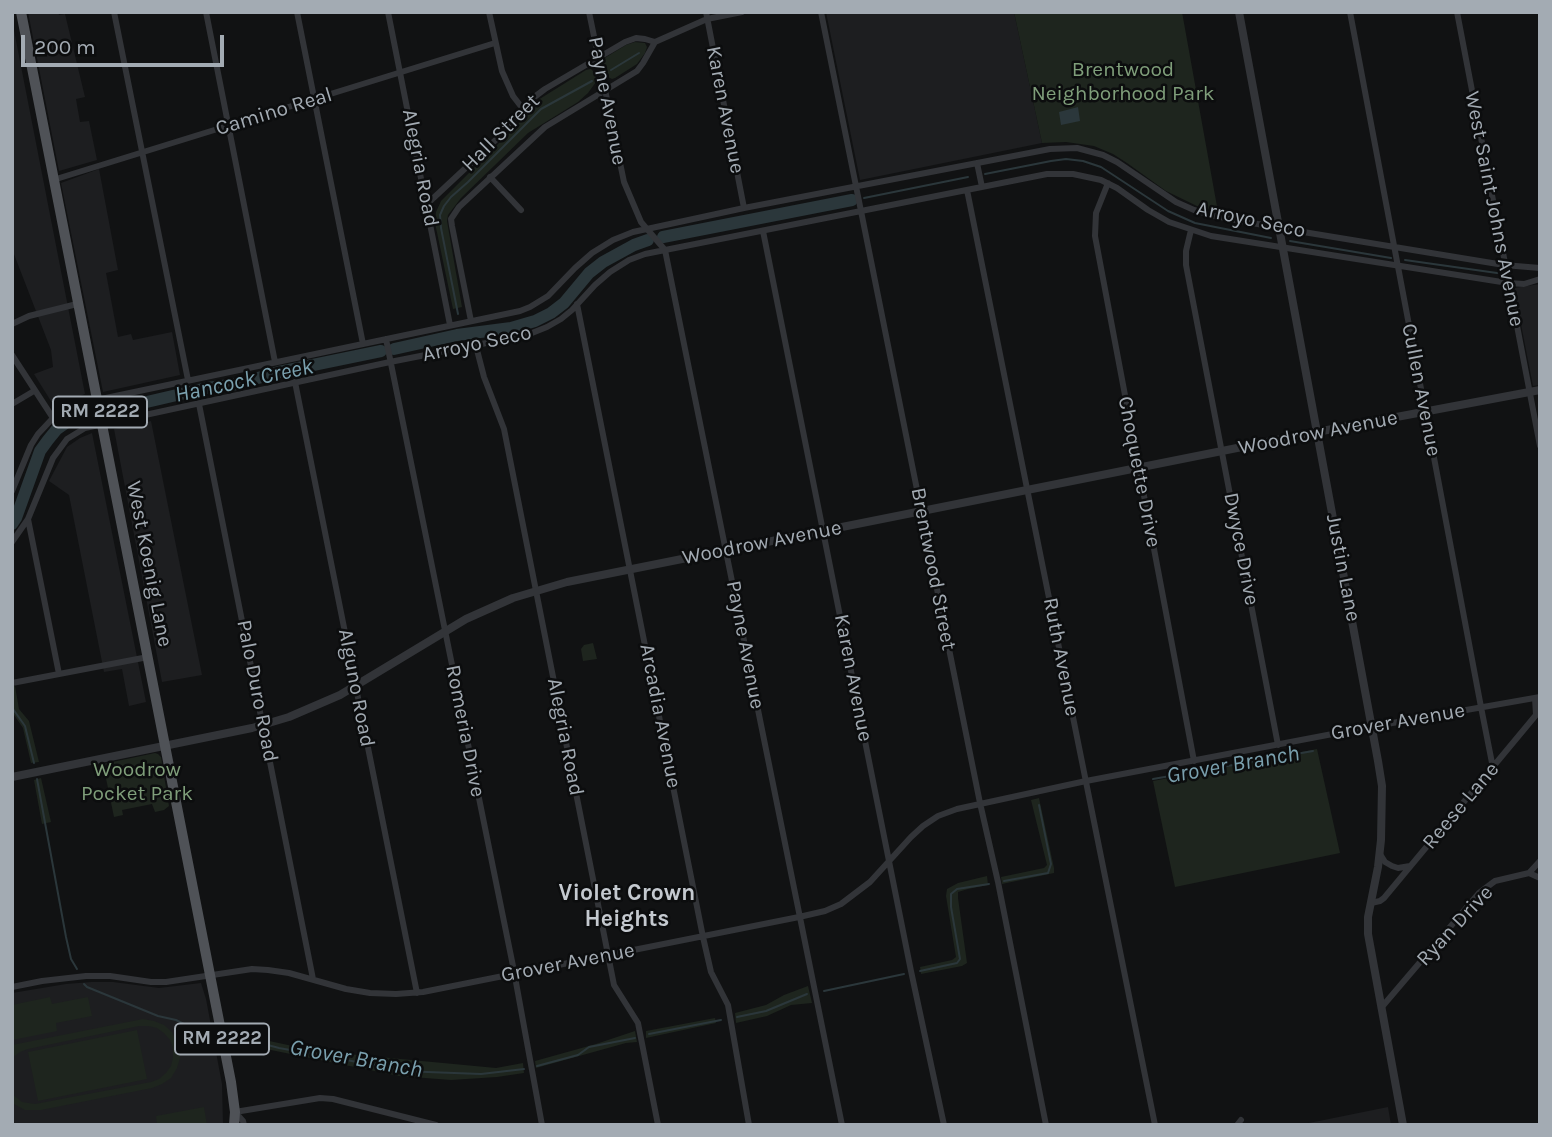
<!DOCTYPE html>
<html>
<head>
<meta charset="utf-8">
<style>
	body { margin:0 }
	#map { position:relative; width:1552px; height:1137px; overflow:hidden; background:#111213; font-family:Karla,sans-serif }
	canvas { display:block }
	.frame { position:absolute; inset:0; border:14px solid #a3abb3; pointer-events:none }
	.scale { position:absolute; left:21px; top:35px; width:203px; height:32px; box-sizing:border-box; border:4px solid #a3abb3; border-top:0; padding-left:9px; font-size:21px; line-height:24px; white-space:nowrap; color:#a3abb3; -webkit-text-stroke:5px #0c0d0e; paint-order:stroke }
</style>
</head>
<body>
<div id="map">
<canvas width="1552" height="1137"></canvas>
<div class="frame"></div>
<div class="scale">200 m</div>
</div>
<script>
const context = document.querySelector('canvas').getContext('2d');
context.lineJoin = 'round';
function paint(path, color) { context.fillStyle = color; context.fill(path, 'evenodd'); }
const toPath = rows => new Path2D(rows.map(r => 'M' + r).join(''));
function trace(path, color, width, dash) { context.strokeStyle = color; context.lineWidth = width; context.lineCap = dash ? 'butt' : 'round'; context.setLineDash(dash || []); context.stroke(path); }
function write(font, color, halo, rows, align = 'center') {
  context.font = font + ' Karla,sans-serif'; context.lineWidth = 5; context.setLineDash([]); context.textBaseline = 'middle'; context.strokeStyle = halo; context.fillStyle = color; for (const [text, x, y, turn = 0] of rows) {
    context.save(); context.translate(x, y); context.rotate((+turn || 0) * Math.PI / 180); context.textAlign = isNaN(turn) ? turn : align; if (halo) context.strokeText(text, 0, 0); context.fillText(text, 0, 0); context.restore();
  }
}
paint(toPath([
	[28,12,58,12,59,15,65,14,85,97,76,99,80,122,89,121,97,160,59,171],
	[826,12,1014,12,1042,143,860,180],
	[12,20,85,394,54,406,34,374,53,367,51,350,12,249],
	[99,169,118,270,106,273,118,337,131,334,133,340,172,332,180,375,103,392,61,183],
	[1540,284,1540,385,1533,386,1514,288],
	[151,421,202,675,162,682,114,429],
	[92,433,146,702,129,706,122,669,104,672,69,495,49,481,67,447,80,438],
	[91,982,113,982,159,988,201,983,206,999,222,1084,223,1125,12,1125,12,993,66,984],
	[1388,1107,1391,1125,1298,1125,1319,1121]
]), '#1d1e20');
paint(toPath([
	[1014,12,1182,12,1218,212,1199,207,1166,191,1127,163,1113,154,1094,146,1066,142,1042,143],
	[635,42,645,43,647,47,645,53,637,64,615,78,612,79,608,77,605,71,603,59,626,45],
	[591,69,596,74,596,82,588,93,578,102,528,133,461,198,448,215,447,221,462,307,453,309,435,223,436,212,441,201,518,124,538,100,586,70],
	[593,643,597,659,583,661,581,649,584,645],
	[15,686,19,709,29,721,39,762,31,763,23,728,12,712,12,687],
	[1317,749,1340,853,1175,887,1153,781],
	[155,753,158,754,161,757,169,806,164,810,155,812,152,804,122,810,123,815,114,817,103,764],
	[41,778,51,822,42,824,34,780],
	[1039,798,1054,868,1054,873,1002,884,1001,877,1044,868,1047,865,1031,800],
	[987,876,988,885,968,889,958,892,958,898,967,963,962,966,921,974,920,967,952,960,956,957,946,896,947,889,958,883],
	[808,986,812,1003,791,1005,767,1016,736,1023,735,1013,766,1005,784,995],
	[50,997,52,1004,88,997,92,1016,56,1023,57,1031,12,1040,12,1005],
	[715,1018,716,1023,646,1038,646,1031],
	[143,1019,154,1021,164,1025,172,1032,179,1047,180,1058,177,1068,171,1078,162,1084,152,1088,41,1110,25,1110,12,1103,12,1094,22,1102,35,1104,151,1082,159,1079,166,1073,171,1066,173,1057,173,1048,170,1040,164,1033,157,1028,148,1026,139,1026,28,1049,20,1052,12,1058,12,1045],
	[137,1030,147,1079,38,1101,28,1052],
	[635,1031,637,1042,626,1043,536,1068,535,1061,596,1044],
	[232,1033,316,1051,496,1068,523,1063,524,1073,497,1077,451,1080,399,1076,266,1049,233,1039],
	[204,1107,207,1125,157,1125,156,1116]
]), '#1e251e');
paint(toPath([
	[1078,107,1080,121,1061,125,1059,112]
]), '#2b373b');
trace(toPath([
	[611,70,639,53],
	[985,174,1051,161,1066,159,1083,161,1101,167,1168,211,1195,223,1271,238],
	[864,198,968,177],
	[1290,241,1391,258],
	[1405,260,1497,273],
	[458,314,441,228,440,215,444,206,451,197,468,182,541,109,592,81],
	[457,335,458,331],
	[12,703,13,709,25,726,34,763],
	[37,779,66,937,71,959,77,969],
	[1153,779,1313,751],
	[1004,881,1048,873,1051,864,1039,805],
	[920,971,957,963,960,959,951,907,951,894,957,889,989,884],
	[84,984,87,987,158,1016,176,1020,204,1034,213,1036],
	[824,991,904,974],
	[737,1017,766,1011,807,994],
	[649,1034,721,1020],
	[230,1035,279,1048,374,1065,401,1071,481,1074,524,1069],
	[537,1066,578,1055,589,1047,635,1038]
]), '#2b373b', 2);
trace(toPath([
	[663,237,852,200],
	[394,349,457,335,511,328,535,321,551,313,564,303,589,273,603,262,634,245,648,240],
	[108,411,207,388,237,384,279,372,381,351],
	[12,524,16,518,40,451,48,440,57,429,74,417,91,414]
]), '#2b373b', 12);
trace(toPath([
	[114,12,188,380],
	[206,12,275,362],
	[297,12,363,344],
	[388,12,450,325],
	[489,12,502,71,513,96,523,109],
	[589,12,624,182,641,222,665,250,842,1125],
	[706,12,744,208],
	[821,12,980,803,998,882,1046,1125],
	[1350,12,1481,707,1493,768],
	[1457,12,1540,446],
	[977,163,982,187],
	[490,177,521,210],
	[53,180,495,43],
	[1108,183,1096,213,1095,236,1194,761],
	[967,190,1155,1125],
	[427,204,501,135,533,98,545,89,625,42,636,38,645,39,655,42],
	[1191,230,1186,251,1186,265,1278,745],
	[763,231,911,971,944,1125],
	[577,304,703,937,711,972,728,1005,749,1125],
	[471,321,452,226,451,219,459,207,545,127,637,71,643,63,655,42,707,19,742,12],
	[12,324,29,316,77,304],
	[386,339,513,966,542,1125],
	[476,346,484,377,504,429,614,985,638,1023,658,1125],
	[12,355,53,418],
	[295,382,417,993],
	[12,404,34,391],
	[199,404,313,979],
	[12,491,31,445,38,434,53,418,63,411,82,403,520,311,530,307,548,296,575,268,592,253,613,240,633,232,744,208,1050,149,1077,148,1103,155,1117,162,1176,202,1194,210,1215,216,1279,228,1504,265,1540,268],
	[28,519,59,674],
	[12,542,28,519,53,458,67,439,85,428,390,362,527,335,547,327,561,319,572,310,595,285,610,272,629,260,645,254,1047,174,1073,174,1101,180,1117,188,1148,210,1169,222,1211,236,1508,283,1524,284,1540,279],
	[12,683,148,657],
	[1380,854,1385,862,1392,866,1398,868,1410,866],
	[1529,873,1540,878],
	[1371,903,1380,901,1384,898,1536,715,1535,698],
	[12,987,42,981,86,976,110,976,151,982,166,982,252,969,268,970,289,973,346,989,370,993,396,994,423,992,799,917,825,911,841,904,870,882,911,837,923,826,938,816,957,809,1086,781,1364,728,1540,697],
	[1381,1008,1479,893,1495,881,1529,873,1540,861],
	[235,1112,320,1098,333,1099,436,1125],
	[235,1112,243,1121,244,1125],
	[1237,1125,1241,1120]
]), '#323438', 6);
trace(toPath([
	[1239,12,1378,761,1382,786,1381,840,1378,867,1368,917,1368,934,1403,1125],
	[12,777,252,728,289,717,340,695,466,619,513,598,567,582,1322,431,1540,390]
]), '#323438', 8);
trace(toPath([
	[21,12,231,1082,235,1112,234,1125]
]), '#4f5257', 10);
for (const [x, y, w] of [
	[100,412,94],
	[222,1039,94]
]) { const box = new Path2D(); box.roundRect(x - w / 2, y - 15.5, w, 31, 5); context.fillStyle = '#0c0d0e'; context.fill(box); trace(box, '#a3abb3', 2); }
write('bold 19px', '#a3abb3', null, [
	["RM 2222",100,412],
	["RM 2222",222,1039]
]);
write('21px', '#7f9e7a', '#0c0d0e', [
	["Brentwood",1123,70],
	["Neighborhood Park",1123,94],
	["Woodrow",137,770],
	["Pocket Park",137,794]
]);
write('21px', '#a3abb3', '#0c0d0e', [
	["Payne Avenue",607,101,79],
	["Karen Avenue",725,110,79],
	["Camino Real",274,112,-17],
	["Hall Street",501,133,-45],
	["Alegria Road",420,168,79],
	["West Saint Johns Avenue",1494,209,79],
	["Arroyo Seco",1251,220,12],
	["Arroyo Seco",477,344,-12],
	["Cullen Avenue",1421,390,79],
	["Woodrow Avenue",1318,433,-11],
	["Choquette Drive",1139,472,79],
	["Woodrow Avenue",762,543,-11],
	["Dwyce Drive",1241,549,79],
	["West Koenig Lane",149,564,79],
	["Justin Lane",1343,568,79],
	["Brentwood Street",933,569,79],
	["Payne Avenue",745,645,79],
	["Ruth Avenue",1061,657,79],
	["Karen Avenue",853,678,79],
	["Alguno Road",356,688,79],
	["Palo Duro Road",257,691,79],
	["Arcadia Avenue",660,716,79],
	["Grover Avenue",1398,722,-10],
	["Romeria Drive",465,731,79],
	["Alegria Road",565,737,79],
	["Reese Lane",1461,806,-50],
	["Ryan Drive",1455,926,-47],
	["Grover Avenue",568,963,-11]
]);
write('italic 23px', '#7aa0ae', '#0c0d0e', [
	["Hancock Creek",244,381,-12],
	["Grover Branch",1233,765,-10],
	["Grover Branch",356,1059,10]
]);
write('bold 23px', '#c4c9cf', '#0c0d0e', [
	["Violet Crown",627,893],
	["Heights",627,919]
]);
</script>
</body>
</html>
